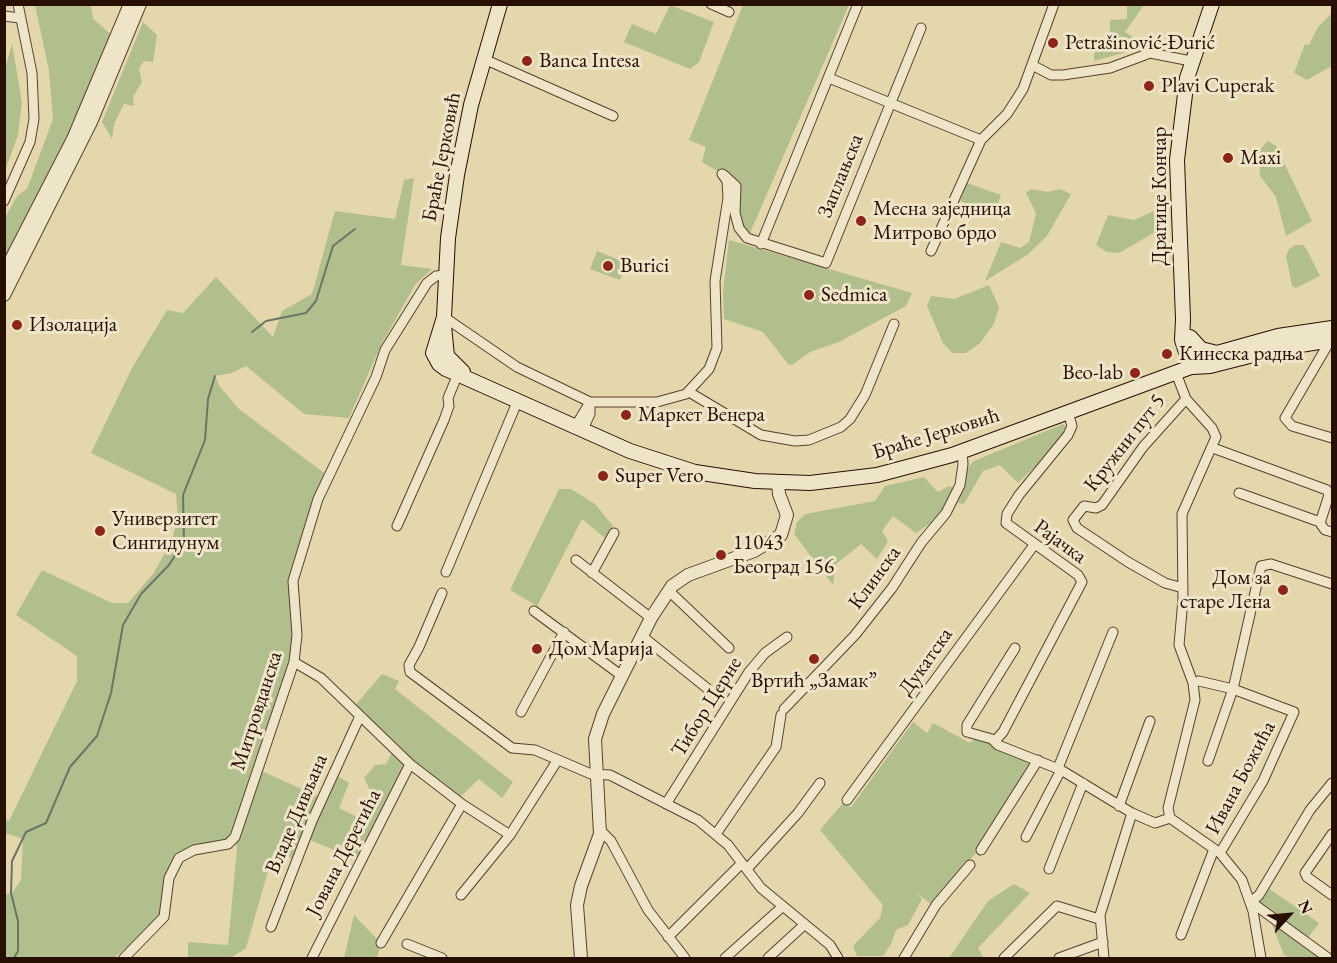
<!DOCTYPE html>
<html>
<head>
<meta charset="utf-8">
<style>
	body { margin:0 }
	#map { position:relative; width:1337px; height:963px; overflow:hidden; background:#e5d7ac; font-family:"EB Garamond",serif }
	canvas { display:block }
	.frame { position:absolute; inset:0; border:6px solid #270f03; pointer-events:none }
	.north { position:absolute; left:1259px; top:885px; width:60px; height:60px; -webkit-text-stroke:4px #eee5c9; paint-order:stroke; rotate:64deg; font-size:16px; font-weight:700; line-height:24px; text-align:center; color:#270f03 }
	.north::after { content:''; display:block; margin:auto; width:21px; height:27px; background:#270f03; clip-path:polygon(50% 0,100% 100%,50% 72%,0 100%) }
</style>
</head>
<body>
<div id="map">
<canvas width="1337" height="963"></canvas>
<div class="frame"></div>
<div class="north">N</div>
</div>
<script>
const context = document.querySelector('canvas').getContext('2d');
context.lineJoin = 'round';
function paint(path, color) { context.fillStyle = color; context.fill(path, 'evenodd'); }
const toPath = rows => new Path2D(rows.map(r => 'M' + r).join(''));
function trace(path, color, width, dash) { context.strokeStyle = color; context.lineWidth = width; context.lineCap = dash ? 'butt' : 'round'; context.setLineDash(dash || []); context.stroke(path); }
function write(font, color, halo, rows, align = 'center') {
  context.font = font + ' "EB Garamond",serif'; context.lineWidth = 6; context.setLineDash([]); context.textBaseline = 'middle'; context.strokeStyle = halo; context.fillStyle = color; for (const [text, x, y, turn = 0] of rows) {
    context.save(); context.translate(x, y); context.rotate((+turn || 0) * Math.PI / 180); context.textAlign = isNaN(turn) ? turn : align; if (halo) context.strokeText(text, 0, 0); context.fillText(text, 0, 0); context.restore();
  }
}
paint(toPath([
	[35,5,91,5,93,19,112,35,60,151,5,259,5,218,17,196,27,189,53,119,49,71],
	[670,5,714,22,699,62,690,69,624,42,632,24,656,34],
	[743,5,849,5,750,233,744,229,729,178,702,162,706,147,689,140],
	[1127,5,1144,5,1125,32,1136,39,1134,50,1094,61,1095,39,1110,38,1110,20,1127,19],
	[1332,13,1332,66,1307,80,1294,73,1305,44,1309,45,1318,27],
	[143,22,157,35,153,62,144,61,139,69,142,82,133,97,134,106,124,104,114,124,112,139,102,122],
	[12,44,22,102,18,135,5,171,7,179,5,185,4,72],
	[1268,141,1276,146,1312,221,1286,236,1276,197,1260,176,1259,151],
	[414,178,401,265,432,269,415,285,381,345,349,418,304,414,246,366,232,373,215,376,220,387,239,409,328,476,297,564,296,644,257,769,322,798,333,773,349,783,339,808,365,821,374,798,364,778,375,765,386,764,394,749,352,709,382,674,399,681,395,689,513,782,502,798,479,779,457,800,410,764,361,861,305,838,296,860,274,850,246,948,231,958,188,958,188,942,228,945,237,848,235,838,179,858,157,922,114,958,5,958,4,895,12,893,21,880,23,839,5,833,5,819,9,821,77,681,77,656,16,615,42,570,112,603,128,603,153,574,171,543,178,518,176,494,91,453,132,368,167,310,183,313,216,277,273,337,282,311,312,294,335,211,395,219,404,180],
	[967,183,1001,195,994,214,960,201],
	[1031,189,1048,192,1060,189,1071,194,1047,236,1027,255,985,281,1001,242,1020,248,1029,242,1036,213,1026,193],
	[1167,205,1166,226,1119,253,1107,252,1096,245,1108,215,1134,220],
	[729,240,912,293,906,306,839,342,810,352,792,365,788,364,763,332,724,319,723,291],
	[1295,245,1303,245,1307,250,1320,276,1296,288,1292,286,1286,256,1289,249],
	[597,251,627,263,620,280,590,269],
	[989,285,999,307,994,324,980,343,966,353,952,353,943,343,927,306,931,296,954,299],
	[1063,424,1066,427,1064,434,1056,446,1018,483,1000,465,983,471,964,504,958,503,965,471,974,461],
	[924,477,938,492,949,486,955,489,937,519,916,533,893,516,882,531,888,541,877,559,861,544,836,564,833,585,794,534,797,522,805,514,875,501,885,486],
	[559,489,571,489,595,504,613,526,606,539,582,519,537,606,510,590],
	[913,722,927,733,933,723,970,743,975,738,991,741,993,747,1033,760,976,853,931,904,917,893,922,899,908,925,896,930,891,944,883,956,857,956,853,946,880,918,883,905,820,830,843,803,851,807],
	[1014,884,1030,893,978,948,984,958,949,958,988,901],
	[1268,888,1319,923,1305,942,1328,958,1290,958,1284,955,1271,922,1258,902],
	[354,915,381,943,377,958,344,958]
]), '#b1bf8c');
trace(toPath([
	[252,332,266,321,306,313,316,301,333,246,355,229],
	[14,958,18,951,18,921,11,893,12,861,26,832,46,823,70,767,97,736,111,693,123,625,141,594,169,565,184,541,183,495,205,440,208,399,215,376]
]), '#6a7667', 2);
const minor = toPath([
	[711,4,729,12],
	[4,16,20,18],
	[484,59,613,116],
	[1034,66,1051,75,1063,75,1110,68,1150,53,1191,61],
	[829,78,981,140],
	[724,175,736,186,735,213,739,228,747,238,826,263,921,28],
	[4,201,30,142,34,119,32,73,18,4],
	[761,244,858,4],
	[931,251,981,140,1007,114,1023,89,1054,4],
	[444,317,517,367,590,402,657,402,686,394,709,369,717,348,715,281,728,198,727,181,722,174],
	[1327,341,1327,346,1285,418,1292,426,1332,438],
	[689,392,761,435,795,441,809,440,841,427,850,419,865,395,894,324],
	[575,427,590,402],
	[582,431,590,414,590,402],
	[1213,448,1327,490,1329,495,1320,523,1325,530,1332,532],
	[1239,493,1320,522],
	[397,526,444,420,449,406,448,398,458,374],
	[576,560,651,618],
	[446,572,518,400],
	[592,573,614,533],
	[1183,588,1165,583,1128,562,1077,528,1073,520,1084,506,1096,508,1102,505,1143,447,1186,399],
	[668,590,729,648],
	[442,593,419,647,409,665,410,672,512,748,535,750,591,774,610,775,698,820,728,845,761,888,830,945,838,958],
	[534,611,622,676],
	[642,636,708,689],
	[1015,648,967,725,967,732,992,739,998,745,1061,770,1132,813,1155,823,1170,818],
	[294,662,321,678,410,764,462,804,510,835],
	[1193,683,1199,681,1233,689,1294,712,1263,781,1220,853],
	[784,709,855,635,892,588,921,543,946,513,960,485,963,464,962,451],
	[521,712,564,632],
	[995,741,1003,732,1082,582,1078,575,1006,523,1007,514,1019,495,1068,435,1072,426,1068,412],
	[1208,761,1233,689,1261,566,1271,564,1332,584],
	[1058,768,1113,632],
	[847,800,1034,545],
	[666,804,749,672,765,653,787,637],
	[1119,806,1150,721],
	[1170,818,1168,808,1195,700,1193,683,1179,645,1183,599,1182,514,1216,437,1212,428,1186,399,1176,373],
	[1170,818,1220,853,1242,880,1253,911,1261,958],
	[600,830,611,841,648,910,685,958],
	[716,834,776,747,781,715],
	[1332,834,1305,873,1307,877,1332,895],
	[1026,837,1061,770],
	[981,850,1038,760],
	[747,869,798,813,820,783],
	[1049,869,1083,783],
	[461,895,510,835,557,761],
	[271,927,312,821,360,716],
	[1181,935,1214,849],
	[668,937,742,863],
	[381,943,462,804],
	[407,944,442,958],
	[124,958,164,917,169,878,179,858,194,850,228,844,235,837,294,662,297,635,293,581,318,499,376,377,385,350,427,283,436,276,445,275],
	[312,958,410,764],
	[725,958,782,907],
	[768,958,804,925],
	[904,958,936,905,970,865],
	[1004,958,1057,906,1099,919],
	[1059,958,1103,942],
	[1104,958,1100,915,1132,813],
	[1328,958,1251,902,1259,895,1310,810,1332,783]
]);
const tertiary = toPath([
	[4,273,73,139,130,4],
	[4,295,91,122,140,4],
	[581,958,577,905,581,886,600,834,595,739,603,714,651,618,672,586,688,575,754,551,781,535,787,515,779,494,778,483]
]);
const secondary = toPath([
	[500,4,471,105,457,175,448,238,444,317,433,353,439,364,446,369,630,451,695,472,755,481,810,483,877,475,952,455,1191,367,1217,353,1278,336,1332,328],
	[444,326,447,356,463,372],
	[1190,337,1201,349,1217,353],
	[1191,367,1182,340,1183,319,1177,160,1187,78,1212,4],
	[1193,367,1210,366,1281,348,1332,340]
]);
trace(minor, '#56412d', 11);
trace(tertiary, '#56412d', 14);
trace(secondary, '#270f03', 16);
trace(minor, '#eee5c9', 9);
trace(tertiary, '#eee5c9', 12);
trace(secondary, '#eee5c9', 14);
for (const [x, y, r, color] of [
	[1053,43,6,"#8f2418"],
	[527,61,6,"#8f2418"],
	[1149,86,6,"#8f2418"],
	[1228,158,6,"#8f2418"],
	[861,221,6,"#8f2418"],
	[608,266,6,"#8f2418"],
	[809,295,6,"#8f2418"],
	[17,325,6,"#8f2418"],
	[1167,354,6,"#8f2418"],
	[1135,373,6,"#8f2418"],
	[626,415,6,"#8f2418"],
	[603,476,6,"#8f2418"],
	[100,531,6,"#8f2418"],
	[721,555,6,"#8f2418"],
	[1283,590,6,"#8f2418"],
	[537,649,6,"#8f2418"],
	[814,659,6,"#8f2418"]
]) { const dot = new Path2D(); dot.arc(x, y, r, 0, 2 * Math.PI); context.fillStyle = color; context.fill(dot); trace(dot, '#eee5c9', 2); }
write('21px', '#270f03', '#eee5c9', [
	["Petrašinović-Đurić",1065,43],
	["Banca Intesa",539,61],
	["Plavi Cuperak",1161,86],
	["Maxi",1240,158],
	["Месна заједница",873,209],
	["Митрово брдо",873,233],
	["Burici",620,266],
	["Sedmica",821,295],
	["Изолација",29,325],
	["Кинеска радња",1179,354],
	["Beo-lab",1123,373,"right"],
	["Маркет Венера",638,415],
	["Super Vero",615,476],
	["Универзитет",112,519],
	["Сингидунум",112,543],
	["11043",733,543],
	["Београд 156",733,567],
	["Дом за",1271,578,"right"],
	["старе Лена",1271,602,"right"],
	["Дом Марија",549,649],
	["Вртић „Замак”",814,681,"center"]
], 'left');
write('21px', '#270f03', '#eee5c9', [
	["Браће Јерковић",442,157,-79],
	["Заплањска",841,176,-68],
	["Драгице Кончар",1160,196,-90],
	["Браће Јерковић",936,434,-17],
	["Кружни пут 5",1125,443,-52],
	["Рајачка",1060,542,36],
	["Клинска",875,578,-54],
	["Дукатска",926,662,-55],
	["Тибор Церне",707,707,-58],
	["Митровданска",257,711,-72],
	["Ивана Божића",1241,778,-62],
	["Владе Дивљана",297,814,-67],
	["Јована Деретића",344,853,-63]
]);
</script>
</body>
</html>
